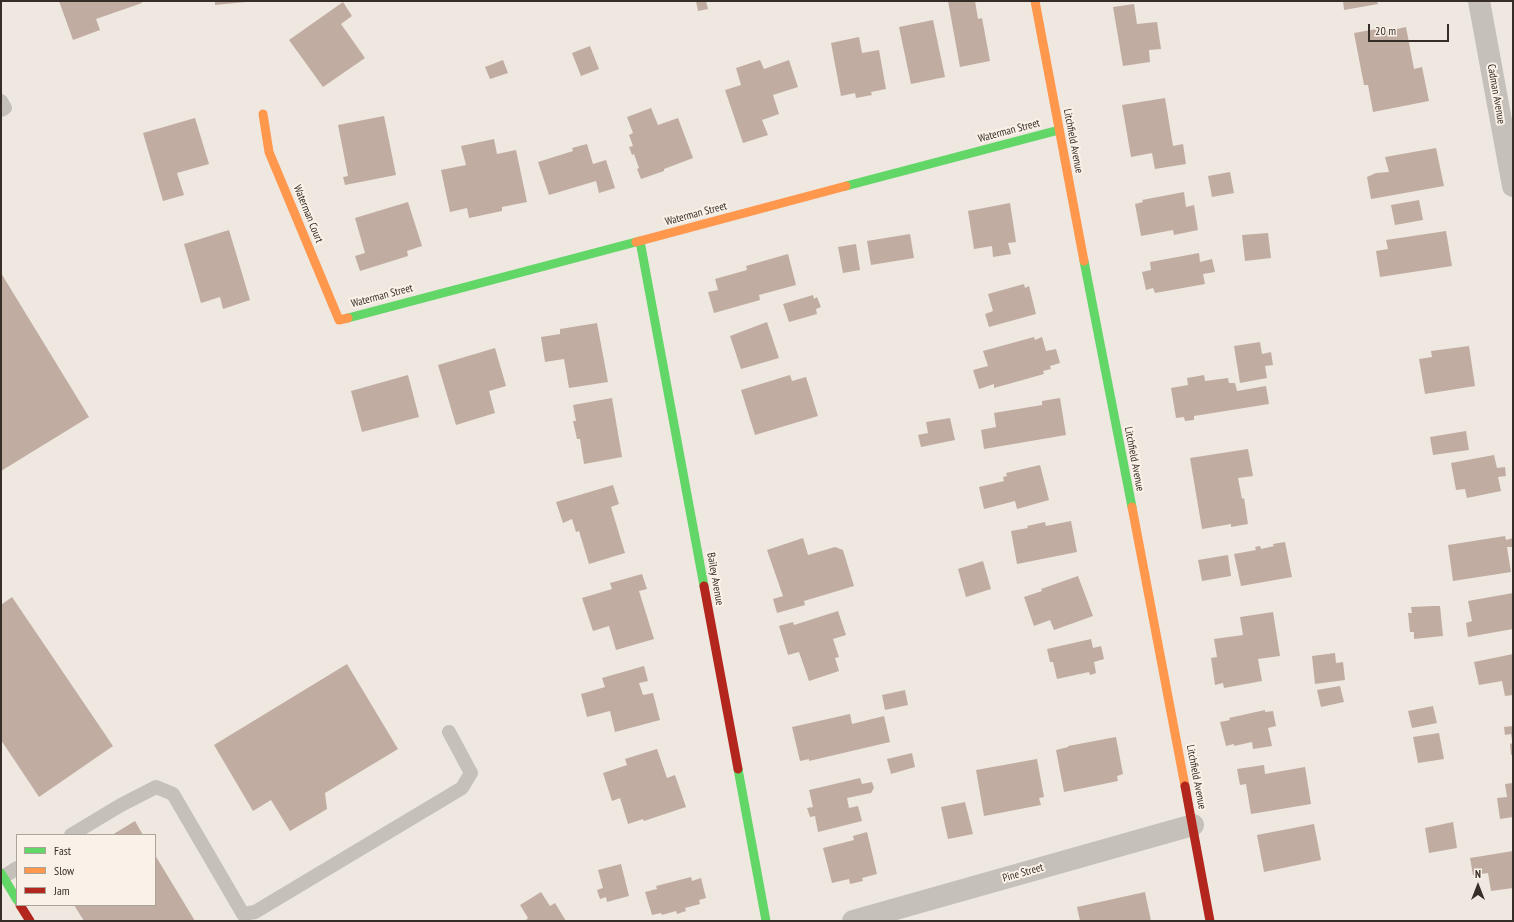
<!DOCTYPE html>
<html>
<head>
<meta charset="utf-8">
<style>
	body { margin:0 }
	#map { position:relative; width:1514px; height:922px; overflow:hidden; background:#eee8e1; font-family:"PT Sans Narrow",sans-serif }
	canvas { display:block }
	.frame { position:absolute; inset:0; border:2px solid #372d28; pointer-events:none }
	.legend { position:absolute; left:16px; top:834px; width:140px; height:72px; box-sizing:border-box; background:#faf2e8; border:1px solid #aca39b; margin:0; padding:5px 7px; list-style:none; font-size:12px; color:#372d28 }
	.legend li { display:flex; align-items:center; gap:8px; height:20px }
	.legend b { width:20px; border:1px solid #aca39b }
	.north { position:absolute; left:1458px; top:866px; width:40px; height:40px; -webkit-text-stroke:3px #faf2e8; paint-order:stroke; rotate:0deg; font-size:11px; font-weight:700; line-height:16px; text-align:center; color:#372d28 }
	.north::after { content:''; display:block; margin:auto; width:14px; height:18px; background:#372d28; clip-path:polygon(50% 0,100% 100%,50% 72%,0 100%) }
	.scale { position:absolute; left:1368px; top:24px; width:81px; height:18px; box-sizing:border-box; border:2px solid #372d28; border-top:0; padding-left:5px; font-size:12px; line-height:14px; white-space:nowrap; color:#372d28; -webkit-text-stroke:3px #faf2e8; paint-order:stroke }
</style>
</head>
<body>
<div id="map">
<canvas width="1514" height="922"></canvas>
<div class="frame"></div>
<ul class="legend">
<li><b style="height:5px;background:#63d668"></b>Fast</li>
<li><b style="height:5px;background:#ff974d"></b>Slow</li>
<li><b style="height:5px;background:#b3261e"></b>Jam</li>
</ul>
<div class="north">N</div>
<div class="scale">20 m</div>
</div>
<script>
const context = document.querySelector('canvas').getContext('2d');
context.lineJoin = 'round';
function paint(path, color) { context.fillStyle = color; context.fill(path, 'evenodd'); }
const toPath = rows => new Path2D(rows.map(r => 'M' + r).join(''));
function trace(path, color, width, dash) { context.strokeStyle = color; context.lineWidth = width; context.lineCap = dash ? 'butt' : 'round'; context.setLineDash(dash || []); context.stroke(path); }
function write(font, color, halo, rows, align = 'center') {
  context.font = font + ' "PT Sans Narrow",sans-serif'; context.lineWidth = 4; context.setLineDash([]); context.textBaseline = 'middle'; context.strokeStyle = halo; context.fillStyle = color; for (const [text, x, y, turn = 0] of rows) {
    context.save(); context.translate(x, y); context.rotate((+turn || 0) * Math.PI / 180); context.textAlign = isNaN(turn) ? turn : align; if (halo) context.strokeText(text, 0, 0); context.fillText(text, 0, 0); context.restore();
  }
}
paint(toPath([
	[59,1,141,1,142,3,96,19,100,30,73,40],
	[215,1,246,1,246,2,215,5],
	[696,1,706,1,708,9,698,11],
	[948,1,975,1,978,19,982,18,990,61,960,67],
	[1343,1,1377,1,1378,4,1344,10],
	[343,2,352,16,341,24,365,58,323,87,289,40],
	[1134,4,1137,24,1157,22,1161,49,1149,50,1150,62,1123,66,1113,7],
	[933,20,945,77,911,84,899,27],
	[1406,27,1414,69,1422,67,1429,101,1373,112,1368,85,1364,85,1354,33,1382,28,1383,32],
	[859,37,862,53,879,50,886,89,871,92,872,95,856,98,855,93,841,96,831,43],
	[590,46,599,69,581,76,572,53],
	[503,60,508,73,490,79,485,67],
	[760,60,764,69,789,60,798,87,773,95,779,114,762,120,768,135,743,143,725,90,741,85,736,68],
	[1165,98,1173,146,1183,144,1186,164,1155,169,1152,153,1131,157,1122,105],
	[651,108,658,125,678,118,693,158,664,169,664,171,641,179,637,169,639,168,634,154,632,155,629,147,633,146,629,135,633,133,627,117],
	[384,116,396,175,345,185,343,177,348,176,338,125],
	[195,118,209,164,177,173,184,195,163,201,143,133],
	[494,139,497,154,516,150,527,202,502,207,502,211,469,218,467,208,450,212,441,170,466,165,461,146],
	[587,144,593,164,606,160,615,188,599,193,596,181,549,195,538,162,573,151,572,148],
	[1436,148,1444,186,1371,199,1367,177,1376,173,1389,172,1385,157],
	[1230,172,1234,193,1212,197,1208,176],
	[1184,192,1186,207,1194,205,1198,230,1174,235,1173,230,1141,236,1135,204,1143,202,1142,200],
	[1419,200,1423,220,1395,225,1391,205],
	[408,202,422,246,407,251,408,256,360,271,355,256,365,253,355,218],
	[1010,203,1016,242,1008,243,1011,254,993,257,992,246,974,249,968,211],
	[229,230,250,300,223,309,220,297,201,303,184,244],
	[1446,231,1452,266,1380,277,1376,251,1388,249,1386,240],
	[1268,233,1271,258,1245,261,1242,235],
	[910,234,914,258,871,265,867,241],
	[856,244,860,270,843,273,838,247],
	[1199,253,1200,262,1212,259,1215,272,1203,274,1205,284,1155,293,1153,288,1146,290,1142,272,1151,270,1150,262],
	[788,254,796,285,759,295,760,300,714,313,708,292,718,290,715,279,747,270,746,266],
	[1,273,89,417,1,471],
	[1024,284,1025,288,1029,286,1036,314,989,327,985,314,993,311,988,294],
	[813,295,814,299,817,297,821,307,816,309,817,314,789,322,783,304],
	[767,322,779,358,741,369,730,336],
	[597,323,608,382,569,388,564,359,545,362,541,337,560,334,560,329],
	[1034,337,1035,340,1042,337,1046,351,1056,349,1060,363,1050,366,1051,369,1043,371,1044,374,994,388,994,384,979,389,973,370,988,366,983,351],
	[1260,342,1262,354,1271,352,1273,365,1265,366,1267,378,1240,383,1234,346],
	[1469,346,1475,386,1425,394,1419,359,1432,357,1431,351],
	[495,348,506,386,489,391,495,413,456,425,438,365],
	[408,375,419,417,362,432,351,391],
	[790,375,792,381,806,377,818,416,755,435,741,390],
	[1204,375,1205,381,1228,378,1229,383,1235,383,1237,391,1266,386,1269,404,1194,416,1194,420,1185,421,1184,417,1176,418,1171,388,1188,385,1187,378],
	[612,398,622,457,584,464,580,439,577,439,573,421,576,421,573,405],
	[1060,398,1066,435,984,449,981,430,996,427,994,413,1042,405,1042,401],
	[950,418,955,440,921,447,918,435,928,433,926,422],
	[1466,431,1469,450,1433,455,1430,437],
	[1248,449,1253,476,1238,478,1242,499,1244,498,1248,524,1231,527,1231,524,1202,529,1190,458],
	[1494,455,1497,468,1505,467,1506,476,1498,477,1501,491,1467,498,1465,489,1456,490,1451,463],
	[1040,465,1049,500,1017,509,1015,501,984,509,979,487,1004,481,1003,477,1007,476,1006,473],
	[613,485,619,504,611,507,625,553,589,564,579,531,576,532,572,519,563,523,556,502],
	[1071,521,1077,552,1017,564,1011,531,1028,528,1027,526,1045,522,1046,526],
	[1505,536,1506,540,1513,538,1513,547,1507,547,1511,572,1453,581,1448,545],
	[803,538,808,555,835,547,843,550,854,586,804,601,805,605,777,613,773,599,783,596,767,550],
	[1285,542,1292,577,1241,586,1234,554,1256,550,1255,547,1260,546,1261,549,1274,546,1273,544],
	[1228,555,1231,576,1202,581,1198,560],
	[983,561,991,589,966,597,958,569],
	[642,574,647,589,639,591,654,639,616,650,609,626,593,631,582,598,612,589,610,583],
	[1078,576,1093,616,1054,630,1050,620,1034,626,1024,597,1042,591,1041,589],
	[1513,593,1513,629,1468,637,1466,623,1472,621,1468,601],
	[12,597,113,746,39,797,1,740,1,605],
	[1433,606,1440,606,1443,636,1414,639,1414,632,1410,632,1408,613,1412,613,1411,607],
	[838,611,846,635,833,639,839,657,835,658,839,671,809,681,799,652,788,655,779,626,793,622,794,625],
	[1273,612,1280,656,1258,659,1262,681,1224,688,1223,683,1215,685,1211,658,1217,657,1214,639,1243,635,1240,617],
	[1091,639,1093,648,1101,646,1104,659,1094,662,1096,673,1090,675,1089,672,1057,679,1053,662,1050,662,1047,649],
	[1335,653,1336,663,1343,662,1345,680,1315,684,1312,656],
	[1513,654,1513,695,1505,696,1502,681,1479,685,1474,662],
	[347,664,398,749,325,793,327,809,290,831,271,800,253,811,214,745],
	[644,666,648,681,639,683,643,695,653,693,660,720,615,732,610,711,587,717,581,694,605,687,602,678],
	[1340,686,1344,702,1321,707,1317,690],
	[905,690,908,705,885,710,882,695],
	[1433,706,1437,723,1412,728,1408,711],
	[1265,710,1265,712,1273,711,1276,726,1268,728,1272,746,1253,749,1252,742,1234,746,1234,744,1226,746,1220,722,1230,720,1229,718],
	[850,714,852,724,884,716,890,742,809,761,809,759,800,761,792,727],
	[1513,726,1513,740,1512,740,1511,734,1505,735,1504,727],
	[1439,733,1444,759,1418,763,1413,737],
	[1116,737,1123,774,1117,776,1118,781,1064,792,1056,750,1068,747,1068,746],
	[1513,743,1513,755,1511,755,1510,744],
	[657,749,667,778,675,775,686,807,644,821,643,819,628,824,620,798,612,801,603,773,627,765,625,759],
	[912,753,915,767,891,774,887,759],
	[1037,759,1044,797,1039,798,1041,805,984,816,976,770],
	[1264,765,1265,774,1305,767,1311,804,1251,814,1246,784,1240,785,1237,769],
	[860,778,862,784,872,782,874,788,871,793,847,798,849,808,858,806,862,821,818,832,815,816,810,817,807,808,813,807,809,790],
	[1513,783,1513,817,1500,819,1497,798,1507,797,1505,784],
	[965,802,973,834,948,839,941,807],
	[135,821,143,835,112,835],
	[1453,822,1457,848,1429,853,1425,828],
	[1314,824,1321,860,1264,872,1257,835],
	[867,832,877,874,862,878,863,881,850,884,849,879,832,883,823,848,854,840,853,836],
	[1513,851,1513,888,1491,891,1488,873,1473,875,1470,858],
	[155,855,195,921,84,921,74,905,155,905],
	[621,864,629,896,607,902,606,897,600,899,597,890,603,888,598,870],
	[691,877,692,881,701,878,706,898,699,900,700,904,685,908,686,911,677,914,676,911,662,915,661,913,652,915,645,892,657,889,656,886],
	[541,892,550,906,555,903,566,921,525,921,528,918,520,905],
	[1145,892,1151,921,1080,921,1077,907]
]), '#c1aca2');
trace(toPath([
	[1,101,5,108,1,110],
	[71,835,121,805,156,787,173,794,243,914,255,912,462,788,471,773,449,732],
	[3,877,17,868]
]), '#c6c0ba', 14);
trace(toPath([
	[1479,1,1513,186],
	[853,921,1193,825]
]), '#c6c0ba', 22);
trace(toPath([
	[846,186,1059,130],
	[640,241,704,586],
	[1084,261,1132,507],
	[348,318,636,242],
	[738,769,766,921],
	[1,873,17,900]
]), '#63d668', 9);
trace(toPath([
	[1035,1,1084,261],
	[263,114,269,152,339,320,348,318],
	[636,242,846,186],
	[1132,507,1185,786]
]), '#ff974d', 9);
trace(toPath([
	[704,586,738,769],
	[1185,786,1210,921],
	[20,905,30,921]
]), '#b3261e', 9);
write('11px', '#372d28', '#faf2e8', [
	["Cadman Avenue",1496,94,80],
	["Waterman Street",1009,131,-15],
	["Litchfield Avenue",1073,141,79],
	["Waterman Court",308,214,68],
	["Waterman Street",696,214,-15],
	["Waterman Street",382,296,-15],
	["Litchfield Avenue",1134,459,79],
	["Bailey Avenue",715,579,80],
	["Litchfield Avenue",1196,777,79],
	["Pine Street",1023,873,-16]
]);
</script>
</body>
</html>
